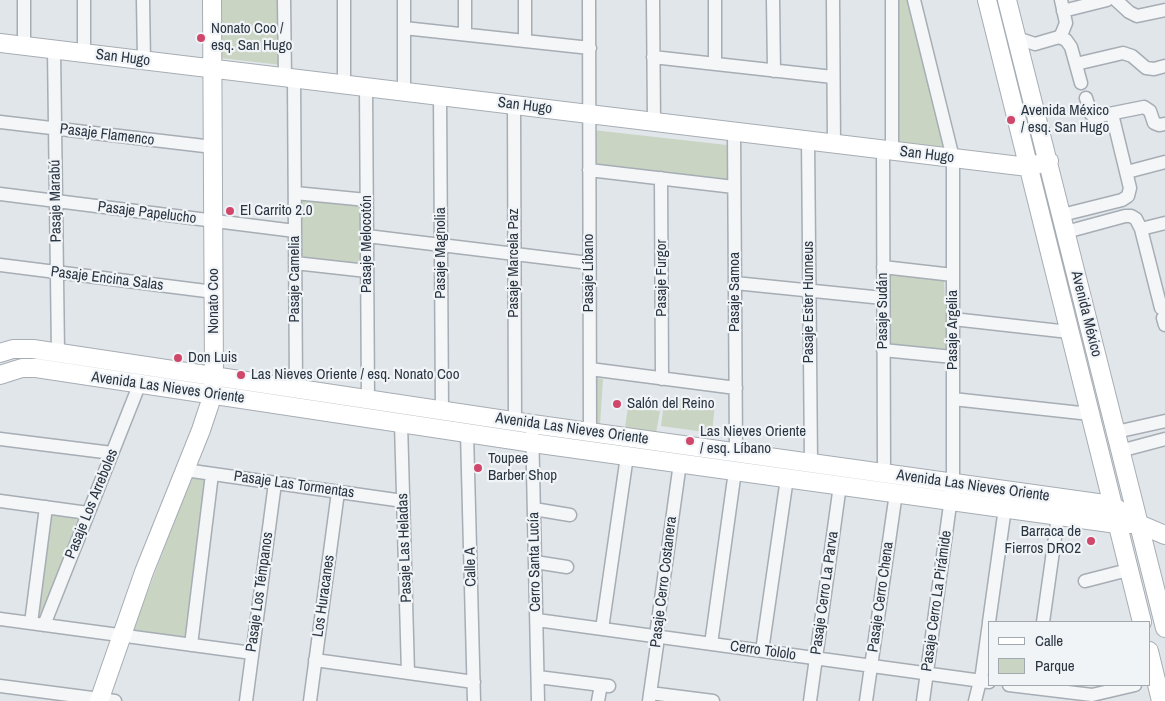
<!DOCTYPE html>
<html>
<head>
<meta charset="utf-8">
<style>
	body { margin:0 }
	#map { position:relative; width:1165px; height:701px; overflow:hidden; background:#e1e6ea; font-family:"Archivo Narrow",sans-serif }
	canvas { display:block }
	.legend { position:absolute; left:988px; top:621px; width:162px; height:65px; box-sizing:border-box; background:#f1f4f7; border:1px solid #a1a8af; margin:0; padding:6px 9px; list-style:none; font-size:15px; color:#2a3542 }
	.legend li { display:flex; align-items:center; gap:10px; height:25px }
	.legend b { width:25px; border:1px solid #a1a8af }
</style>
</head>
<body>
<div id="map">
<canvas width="1165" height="701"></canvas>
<ul class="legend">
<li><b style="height:6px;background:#fff"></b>Calle</li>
<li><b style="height:14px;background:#c9d4c3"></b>Parque</li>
</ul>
</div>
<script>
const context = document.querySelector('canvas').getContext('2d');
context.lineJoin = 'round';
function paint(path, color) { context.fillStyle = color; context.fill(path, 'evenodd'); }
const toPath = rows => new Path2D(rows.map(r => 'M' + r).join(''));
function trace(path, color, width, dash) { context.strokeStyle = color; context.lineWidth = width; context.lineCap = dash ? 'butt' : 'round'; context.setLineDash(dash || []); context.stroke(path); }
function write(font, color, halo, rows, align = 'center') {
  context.font = font + ' "Archivo Narrow",sans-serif'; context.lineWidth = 4.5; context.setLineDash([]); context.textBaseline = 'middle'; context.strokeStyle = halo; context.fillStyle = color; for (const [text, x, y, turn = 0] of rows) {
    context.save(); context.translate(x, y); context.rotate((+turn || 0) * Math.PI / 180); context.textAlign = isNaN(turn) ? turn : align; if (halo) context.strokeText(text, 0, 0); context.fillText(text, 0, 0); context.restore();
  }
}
paint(toPath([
	[221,0,279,0,281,65,221,58],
	[897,0,910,0,949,153,898,146],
	[593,130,727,145,727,183,593,167],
	[299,198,359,203,363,208,363,263,360,266,303,259,299,256],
	[888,274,944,278,947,352,891,345],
	[591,377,603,379,600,425,591,424],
	[665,397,715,404,712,433,661,426],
	[628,406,660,411,656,433,625,428],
	[191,478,207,480,188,640,132,633],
	[49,514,78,518,43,614,35,613]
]), '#c9d4c3');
const street = toPath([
	[84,0,84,53],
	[143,0,144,60],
	[284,0,285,77],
	[344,0,344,85],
	[404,0,404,92],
	[465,0,465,34],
	[525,0,525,41],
	[589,0,590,432],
	[653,0,654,122],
	[715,0,715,64],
	[773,0,774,71],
	[833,0,834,144],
	[892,0,892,151],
	[914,0,953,158,953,483,923,701],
	[1116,0,1129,12,1137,16,1165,10],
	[1063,11,1107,0],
	[404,28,590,48],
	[1059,37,1062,33,1066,23,1061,0],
	[1017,38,1035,44,1059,37,1066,40,1071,47,1081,83],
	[24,46,24,0],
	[54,50,58,353],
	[653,57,833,77],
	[1076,64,1123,53,1132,56,1146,68,1154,69,1165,66],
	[294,79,296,389],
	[366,87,368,400],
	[440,96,442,411],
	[1086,98,1091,114,1094,117,1144,107,1150,111,1154,123,1159,125,1165,124],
	[514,105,515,421],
	[0,122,213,147],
	[734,132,736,452],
	[808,140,811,463],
	[883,150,884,473],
	[589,170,734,187],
	[1127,172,1165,162],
	[661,178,662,379],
	[295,193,367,200],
	[0,194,295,231],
	[1062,215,1122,200,1128,196,1130,188,1112,114],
	[1141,229,1165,223],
	[1066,232,1125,216,1131,216,1136,219,1141,229,1161,308],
	[367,236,589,263],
	[295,263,367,271],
	[0,265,214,292],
	[883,267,953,275],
	[735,283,883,298],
	[1163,318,1165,325],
	[953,319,1069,332],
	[883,350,953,357],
	[590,369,736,388],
	[953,399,1090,414],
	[401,423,408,673],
	[532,424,538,701],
	[1116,432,1165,421],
	[467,433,474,701],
	[0,439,112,453],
	[1120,451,1165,439],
	[185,470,403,501],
	[0,501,88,513],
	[534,509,570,515],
	[535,562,567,567],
	[1085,581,1128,570],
	[0,619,252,653],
	[537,620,989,682],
	[989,622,1005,508],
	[1043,622,1058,516],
	[31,623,46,507],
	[44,625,140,383],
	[602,629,627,456],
	[711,644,735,471],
	[191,645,212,474],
	[762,651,787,478],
	[315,660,474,682],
	[538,677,609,686],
	[1009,685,1092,695,1135,685],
	[0,686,115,701],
	[650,693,713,701],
	[246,701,275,483],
	[310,701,338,492],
	[598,701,601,685],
	[649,701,657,645,657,628,680,463],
	[810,701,840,485],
	[866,701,896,493],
	[975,701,982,673,989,623]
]);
const secondary = toPath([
	[987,0,1142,622],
	[1007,0,1165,628],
	[0,43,1028,167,1049,161],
	[0,353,13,349,33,349,532,424,1112,505,1139,524,1165,535],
	[0,375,22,368,36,368,533,443,1117,524,1139,524],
	[1149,651,1161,701],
	[99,701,144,572,201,430,213,394,214,377,212,0]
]);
trace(street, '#a6adb4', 15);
trace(secondary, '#a6adb4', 20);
trace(street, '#f4f6f8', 12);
trace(secondary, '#fff', 18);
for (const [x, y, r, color] of [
	[201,38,5,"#cf476b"],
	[1011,120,5,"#cf476b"],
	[230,211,5,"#cf476b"],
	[178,358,5,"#cf476b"],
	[241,375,5,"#cf476b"],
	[617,404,5,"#cf476b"],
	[690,441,5,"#cf476b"],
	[478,468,5,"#cf476b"],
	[1091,541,5,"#cf476b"]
]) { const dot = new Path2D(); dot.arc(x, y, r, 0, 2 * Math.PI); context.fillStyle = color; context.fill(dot); trace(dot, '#f1f4f7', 2); }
write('15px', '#2a3542', '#f1f4f7', [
	["Nonato Coo /",211,29],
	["esq. San Hugo",211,46],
	["Avenida México",1021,111],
	["/ esq. San Hugo",1021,128],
	["El Carrito 2.0",240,211],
	["Don Luis",188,358],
	["Las Nieves Oriente / esq. Nonato Coo",251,375],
	["Salón del Reino",627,404],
	["Las Nieves Oriente",700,432],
	["/ esq. Líbano",700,449],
	["Toupee",488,459],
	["Barber Shop",488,476],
	["Barraca de",1081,532,"right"],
	["Fierros DRO2",1081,549,"right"]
], 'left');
write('15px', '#2a3542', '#f1f4f7', [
	["San Hugo",123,58,7],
	["San Hugo",525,106,7],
	["Pasaje Flamenco",107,135,7],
	["San Hugo",927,155,7],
	["Pasaje Marabú",56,201,-91],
	["Pasaje Papelucho",147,213,7],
	["Pasaje Melocotón",367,244,-90],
	["Pasaje Magnolia",441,253,-90],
	["Pasaje Marcela Paz",514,263,-90],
	["Pasaje Líbano",589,273,-90],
	["Pasaje Furgor",662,278,-90],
	["Pasaje Encina Salas",107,279,7],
	["Pasaje Camelia",295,279,-90],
	["Pasaje Samoa",735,292,-90],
	["Nonato Coo",214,301,-90],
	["Pasaje Ester Hunneus",809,302,-90],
	["Pasaje Sudán",883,311,-90],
	["Avenida México",1086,314,76],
	["Pasaje Argelia",953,330,-90],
	["Avenida Las Nieves Oriente",168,388,8],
	["Avenida Las Nieves Oriente",572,429,8],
	["Pasaje Las Tormentas",294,485,8],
	["Avenida Las Nieves Oriente",973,486,8],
	["Pasaje Los Arreboles",92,504,-68],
	["Pasaje Las Heladas",405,548,-92],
	["Cerro Santa Lucía",535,562,-91],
	["Calle A",471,567,-91],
	["Pasaje Cerro Costanera",664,582,-83],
	["Pasaje Los Témpanos",260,592,-82],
	["Pasaje Cerro La Parva",825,593,-82],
	["Los Huracanes",324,596,-82],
	["Pasaje Cerro Chena",881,597,-82],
	["Pasaje Cerro La Pirámide",937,601,-82],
	["Cerro Tololo",763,651,8]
]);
</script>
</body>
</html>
